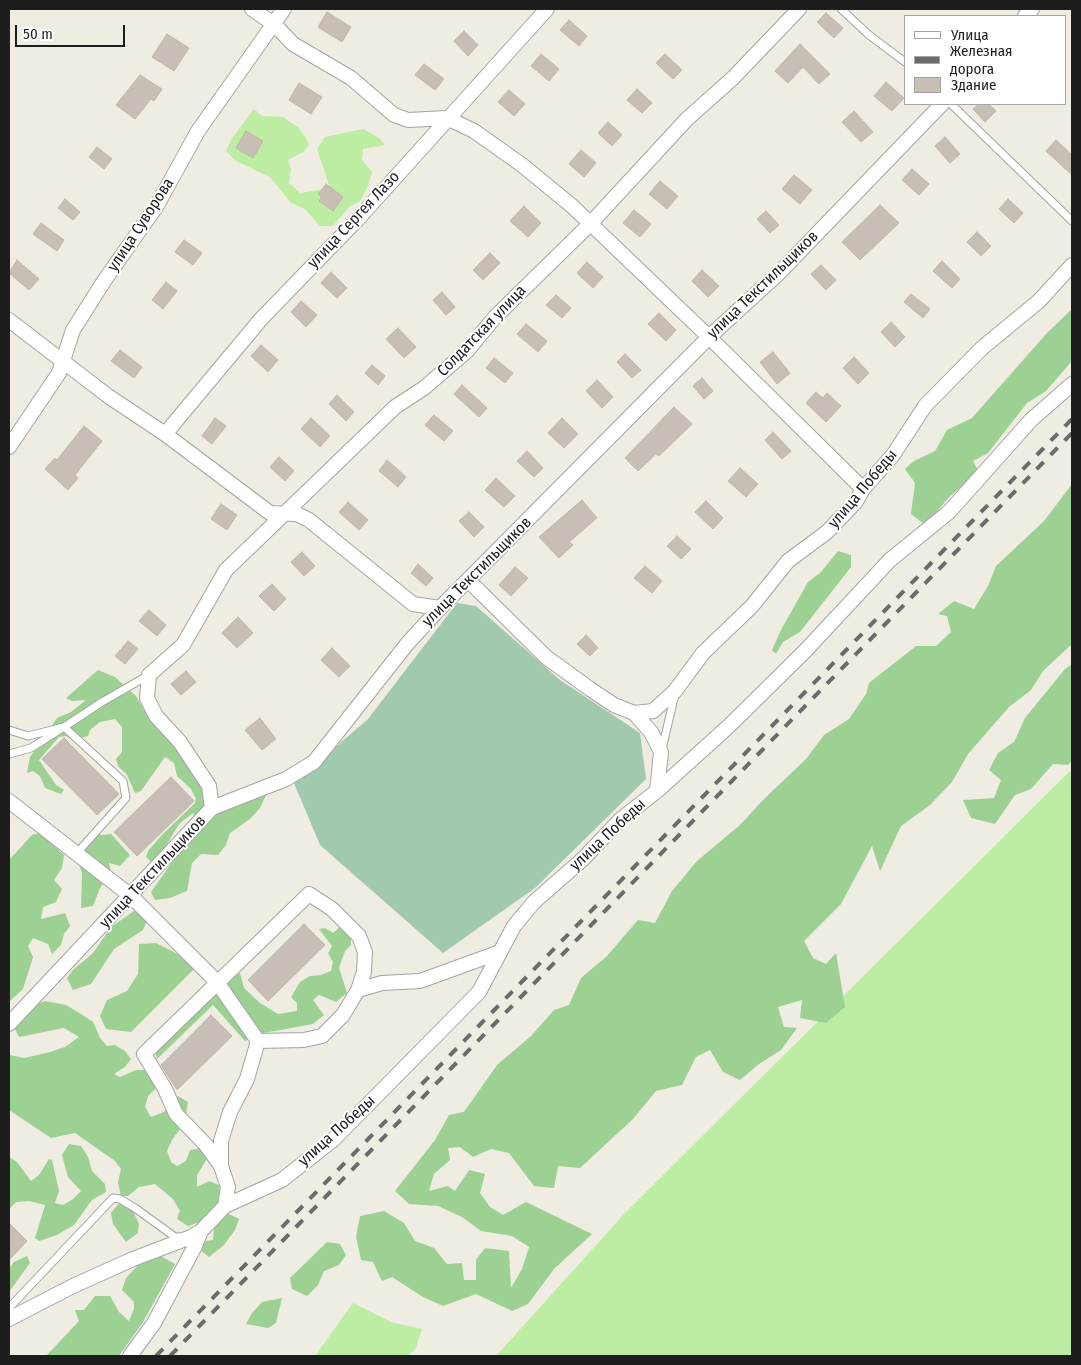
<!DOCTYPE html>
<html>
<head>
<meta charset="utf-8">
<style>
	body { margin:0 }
	#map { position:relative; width:1081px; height:1365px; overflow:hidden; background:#efece1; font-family:"Fira Sans Condensed",sans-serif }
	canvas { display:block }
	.frame { position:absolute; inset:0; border:10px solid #1d1d1d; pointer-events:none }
	.legend { position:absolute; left:904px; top:15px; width:162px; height:90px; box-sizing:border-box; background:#fff; border:1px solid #a5a5a5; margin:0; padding:6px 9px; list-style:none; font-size:15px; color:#1d1d1d }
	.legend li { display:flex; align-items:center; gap:10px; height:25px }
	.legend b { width:25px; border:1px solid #a5a5a5 }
	.scale { position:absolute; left:15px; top:25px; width:110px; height:22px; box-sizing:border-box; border:2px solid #1d1d1d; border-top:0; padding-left:6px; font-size:15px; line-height:18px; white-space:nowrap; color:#1d1d1d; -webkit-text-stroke:4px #fff; paint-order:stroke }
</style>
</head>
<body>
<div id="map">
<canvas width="1081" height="1365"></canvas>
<div class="frame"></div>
<ul class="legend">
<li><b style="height:6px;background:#fff"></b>Улица</li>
<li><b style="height:6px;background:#6b6b6b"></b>Железная дорога</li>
<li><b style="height:14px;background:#c7bfb5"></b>Здание</li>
</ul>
<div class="scale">50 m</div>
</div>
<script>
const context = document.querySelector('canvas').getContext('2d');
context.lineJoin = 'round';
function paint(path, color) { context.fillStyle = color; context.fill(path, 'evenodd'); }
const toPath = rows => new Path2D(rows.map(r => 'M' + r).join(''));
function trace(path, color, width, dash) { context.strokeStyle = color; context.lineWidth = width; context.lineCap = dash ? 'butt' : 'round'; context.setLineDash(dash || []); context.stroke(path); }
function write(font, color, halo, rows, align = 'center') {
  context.font = font + ' "Fira Sans Condensed",sans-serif'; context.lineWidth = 4; context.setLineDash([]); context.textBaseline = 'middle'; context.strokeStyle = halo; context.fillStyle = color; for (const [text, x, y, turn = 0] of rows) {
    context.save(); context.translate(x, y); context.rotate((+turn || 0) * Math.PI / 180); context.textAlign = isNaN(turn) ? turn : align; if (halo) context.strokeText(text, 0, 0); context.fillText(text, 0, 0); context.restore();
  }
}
paint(toPath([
	[254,109,262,116,283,117,298,127,306,138,309,145,303,152,288,160,291,169,289,183,300,193,330,188,317,149,325,137,363,129,379,138,385,145,363,149,362,160,372,172,367,188,360,201,349,207,333,226,320,226,305,209,291,203,270,177,236,161,226,151,232,138],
	[1072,769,1072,1356,496,1356,626,1212],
	[353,1303,391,1322,422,1329,415,1350,407,1356,315,1356]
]), '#bceda3');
paint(toPath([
	[1072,309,1072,361,1046,391,1027,403,988,453,973,461,979,472,949,497,935,514,923,523,911,514,915,483,905,469,914,461,935,451,947,430,972,418,1047,333],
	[1072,484,1072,644,1043,671,1031,690,1009,707,968,754,952,782,930,805,901,826,880,871,872,846,841,904,804,941,813,958,826,964,836,953,845,1007,826,1023,800,1018,802,1000,778,1007,784,1027,797,1028,781,1050,759,1064,740,1080,723,1072,710,1050,696,1057,682,1085,656,1091,633,1119,580,1168,558,1166,554,1188,534,1186,509,1153,491,1149,473,1157,460,1147,448,1148,450,1160,434,1174,429,1191,448,1186,455,1191,469,1170,485,1174,480,1193,490,1207,503,1215,526,1202,592,1234,554,1269,528,1304,512,1311,476,1294,443,1306,423,1297,392,1277,382,1281,373,1262,361,1260,356,1237,360,1216,384,1211,404,1223,415,1241,434,1248,447,1264,462,1263,464,1280,476,1280,476,1260,485,1248,509,1251,511,1288,522,1269,529,1247,512,1236,481,1231,462,1217,438,1206,409,1204,395,1191,435,1140,449,1115,464,1112,497,1065,531,1036,554,1010,569,1005,581,978,607,956,638,920,655,923,672,891,697,861,740,825,763,800,806,759,824,735,849,719,866,694,869,683,916,646,936,646,951,632,947,616,938,614,954,601,974,609,988,586,996,566,1044,521],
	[838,551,851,555,851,567,800,632,783,642,776,654,772,650,781,630,808,582,821,572],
	[1072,664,1072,761,1068,765,1053,764,1031,789,1015,795,995,824,971,818,963,800,994,798,1001,780,989,770,998,753,1014,742,1025,718,1065,669],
	[98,670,115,677,136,696,144,710,163,727,190,762,216,813,267,793,260,808,250,819,230,833,226,845,218,855,201,854,192,863,187,891,170,898,155,900,151,892,175,858,174,845,195,816,193,813,179,824,160,856,151,862,146,857,148,851,162,835,195,803,196,799,191,789,177,776,174,763,165,757,141,791,135,793,127,775,118,766,116,759,122,752,122,727,115,719,100,722,90,730,88,736,73,740,66,736,59,737,39,760,56,785,64,790,61,794,45,788,40,776,33,771,27,773,30,757,57,718,71,712,86,700,72,701,66,698],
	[93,832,102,835,111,834,130,855,120,866,109,863,111,872,100,888,93,906,81,908,82,873,78,862,82,853,83,839],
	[40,833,64,855,62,868,54,880,62,889,56,902,43,907,41,919,65,913,70,926,64,934,61,945,52,954,48,944,33,938,28,946,33,957,23,989,9,1002,9,860,32,835],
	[137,909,147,921,143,930,114,949,91,984,73,990,67,978,73,970,93,953,111,927],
	[341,926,351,935,351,945,345,951,339,968,347,993,336,1002,319,995,313,1000,324,1015,313,1024,264,1033,245,1041,213,1005,157,1059,155,1051,231,978,240,973,244,988,260,1003,278,1014,297,1011,297,1003,291,997,300,982,310,976,321,975,331,971,333,962,328,953,332,946,319,929,325,928,333,933],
	[156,943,176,953,194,969,131,1032,106,1029,100,1016,107,1000,127,991,138,974,139,944],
	[45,1001,66,1005,81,1014,93,1022,100,1038,107,1046,115,1045,125,1051,131,1059,125,1067,114,1074,120,1077,136,1070,148,1070,157,1087,148,1096,145,1107,151,1117,164,1112,178,1096,188,1102,185,1122,172,1140,167,1151,171,1162,177,1166,186,1161,190,1150,201,1148,207,1159,197,1175,197,1187,209,1181,219,1185,221,1210,239,1219,235,1230,224,1245,209,1257,200,1250,206,1241,213,1240,214,1228,203,1221,188,1226,177,1219,180,1211,173,1199,155,1184,139,1187,128,1196,121,1196,118,1183,121,1169,115,1161,75,1133,51,1138,9,1110,10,1055,24,1058,50,1052,65,1047,79,1037,64,1028,19,1037,14,1027,35,1005],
	[69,1144,81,1146,88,1157,92,1171,105,1184,106,1192,92,1200,74,1225,57,1235,39,1241,35,1238,45,1205,29,1201,16,1202,9,1209,9,1157,17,1162,31,1181,39,1175,49,1159,52,1160,59,1191,55,1203,63,1205,73,1199,81,1191,68,1177,62,1155],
	[119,1203,133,1211,139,1224,138,1233,126,1242,113,1224,111,1213],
	[327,1242,340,1244,346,1255,339,1265,324,1271,318,1285,307,1296,292,1289,290,1278],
	[157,1254,175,1264,143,1322,119,1356,46,1356,79,1321,75,1310,84,1310,95,1296,110,1296,119,1312,129,1321,134,1309,134,1302,122,1290,126,1278,141,1262],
	[27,1256,30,1263,9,1292,9,1269,14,1262],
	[282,1298,276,1323,268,1328,246,1324,252,1313,262,1302]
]), '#9cd193');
paint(toPath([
	[457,603,476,606,560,680,640,733,646,779,535,888,443,953,320,845,294,783,368,719]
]), '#a1c9ad');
const building = toPath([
	[327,12,351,27,342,42,318,27,327,12],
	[826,13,843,28,834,38,817,22,826,13],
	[569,20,587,36,579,46,560,30,569,20],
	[464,31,478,45,468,56,454,41,464,31],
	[167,34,189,48,174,71,152,57,167,34],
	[800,44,830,74,819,84,803,67,788,83,775,71,800,44],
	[541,54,559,69,549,81,531,66,541,54],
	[665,54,682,70,673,79,656,63,665,54],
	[424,64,444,79,435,90,415,75,424,64],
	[140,75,162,89,154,101,151,99,135,119,116,105,140,75],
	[886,82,904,98,892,111,874,96,886,82],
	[299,83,322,97,311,114,289,100,299,83],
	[637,89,652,103,642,113,627,100,637,89],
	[509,90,525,104,514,116,498,102,509,90],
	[979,104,989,104,996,111,985,122,973,109,979,104],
	[854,111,873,132,861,142,842,122,854,111],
	[608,122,622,135,612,146,598,133,608,122],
	[246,131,263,141,253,158,236,148,246,131],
	[945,137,960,154,950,163,935,146,945,137],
	[1056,140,1072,155,1072,175,1046,151,1056,140],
	[97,147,112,159,104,169,89,157,97,147],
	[581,150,596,163,584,177,569,164,581,150],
	[912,169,929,184,919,195,902,180,912,169],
	[794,175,812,190,800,204,782,189,794,175],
	[660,181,678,196,667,209,649,194,660,181],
	[326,184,343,197,333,211,319,201,322,197,318,194,326,184],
	[65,199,80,212,73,220,58,208,65,199],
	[1008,199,1023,213,1014,223,999,209,1008,199],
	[880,205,899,223,860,260,842,242,880,205],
	[524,206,541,223,528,237,510,221,524,206],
	[634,210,651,224,640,237,623,223,634,210],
	[766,211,779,225,770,233,757,219,766,211],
	[41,223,64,240,57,251,33,234,41,223],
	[977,232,991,246,981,256,967,242,977,232],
	[184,240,202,253,193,265,175,252,184,240],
	[490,253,500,263,483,280,473,270,490,253],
	[17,260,39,279,29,290,9,273,17,260],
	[942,261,960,279,952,288,933,271,942,261],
	[587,262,603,277,593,288,577,273,587,262],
	[821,265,836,280,826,290,811,274,821,265],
	[702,270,719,286,708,297,692,281,702,270],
	[331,272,347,288,337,298,321,283,331,272],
	[166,282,177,291,163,309,152,300,166,282],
	[442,292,455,307,446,315,433,300,442,292],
	[911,294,930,309,923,318,904,302,911,294],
	[556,295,571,308,562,318,546,305,556,295],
	[301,301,317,315,306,327,291,312,301,301],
	[659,313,676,330,666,341,648,324,659,313],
	[891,322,905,337,895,347,881,332,891,322],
	[526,324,547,341,538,352,517,334,526,324],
	[398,328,416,347,404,358,386,339,398,328],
	[261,345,278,360,268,372,251,356,261,345],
	[120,350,142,367,134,378,111,361,120,350],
	[773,352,790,373,777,384,760,362,773,352],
	[625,354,641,370,632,378,617,362,625,354],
	[854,357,869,373,858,384,843,368,854,357],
	[494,358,513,373,505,383,486,368,494,358],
	[372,365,385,376,378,385,365,373,372,365],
	[702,378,713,391,704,399,693,386,702,378],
	[597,380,613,397,602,408,586,391,597,380],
	[462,385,487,408,479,417,454,394,462,385],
	[816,392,823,398,827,393,841,406,826,422,806,403,816,392],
	[337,395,354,412,346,421,329,404,337,395],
	[674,407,692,424,659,456,656,454,638,471,625,458,674,407],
	[434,415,453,431,444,441,425,425,434,415],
	[215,418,226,426,212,444,202,436,215,418],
	[311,418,330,436,320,447,301,429,311,418],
	[562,418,578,434,564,448,548,433,562,418],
	[84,426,102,441,75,475,78,478,68,490,45,469,55,458,57,460,84,426],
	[773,432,791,451,782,459,765,440,773,432],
	[527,451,543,468,534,477,517,461,527,451],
	[279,457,294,471,285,481,270,467,279,457],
	[387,460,406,477,398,487,379,471,387,460],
	[740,468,758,484,746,497,728,481,740,468],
	[496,478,515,496,504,507,485,490,496,478],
	[582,500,597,518,569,542,573,545,559,558,539,537,582,500],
	[706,501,723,518,713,529,695,512,706,501],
	[348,502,368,520,359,530,339,512,348,502],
	[221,504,237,515,227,530,211,519,221,504],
	[469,512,484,527,474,537,459,521,469,512],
	[677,536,691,549,681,559,667,546,677,536],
	[302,552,315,566,304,576,291,562,302,552],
	[418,564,433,578,426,586,411,573,418,564],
	[645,566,662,581,652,593,634,578,645,566],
	[515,567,528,578,511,596,499,585,515,567],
	[272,584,286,599,274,611,259,596,272,584],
	[149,610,166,625,157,636,139,621,149,610],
	[238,617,253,633,237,648,222,633,238,617],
	[586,635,598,648,590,656,577,644,586,635],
	[128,641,138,649,125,664,115,656,128,641],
	[332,648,350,666,339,677,321,660,332,648],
	[186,671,196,682,181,695,171,684,186,671],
	[260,718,276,739,262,750,245,730,260,718],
	[64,738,119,794,97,815,42,759,64,738],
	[171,777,194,801,137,856,114,832,171,777],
	[304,924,325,945,268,1001,248,980,304,924],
	[211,1015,232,1036,177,1090,161,1065,211,1015],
	[9,1223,27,1241,9,1260,9,1223]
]);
paint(building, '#c7bfb5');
trace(building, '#c1b5a3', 1);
const service = toPath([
	[841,9,869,35,905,62],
	[951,104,1072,221],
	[9,730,28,736,64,727,102,702,149,675],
	[662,749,675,694],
	[9,754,31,748,64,727,123,781,126,798,77,853],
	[9,1308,113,1198,120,1199,135,1208,175,1237,182,1237]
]);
const minor = toPath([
	[252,9,275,25,293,44,351,78,394,115,408,120,447,118,474,131,522,165,572,206,709,337,863,489],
	[1025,16,1032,9],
	[9,320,108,396,165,434,270,513,297,514,309,520,413,604,440,608],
	[165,434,261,319,357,220,547,9],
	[9,447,59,373,73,330,104,281,156,207,198,131,284,9],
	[634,713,653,711,675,691,703,653,752,606,788,561,827,532,855,503,863,489,893,455,925,406,982,348,1039,301,1072,265],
	[657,791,730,725,805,651,890,560,949,512,1031,420,1072,384],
	[9,801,131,896,217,982,258,1041,304,1040,322,1036,343,1015,358,990],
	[212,808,209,786,180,742,156,716,147,698,149,675,183,645,226,570,395,407,424,388,467,351,495,317,589,225,687,119,733,78,799,9],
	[9,1024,212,808,286,779,314,762,407,644,440,608,709,337,781,271,942,104],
	[221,1166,206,1145,176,1114,165,1089,144,1054,309,894,332,909,359,936,365,952,364,972,358,990,382,983,420,981,500,952],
	[225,1206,228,1187,221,1166,221,1141,230,1112,247,1079,258,1041],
	[9,1319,73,1286,133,1259,191,1237,201,1231,225,1206,282,1180,333,1140,479,992,514,926,534,902,583,859,621,819,657,791,661,752,651,732,634,713,614,705,590,689,546,657,468,580],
	[130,1356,154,1323,194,1248,201,1231]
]);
trace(service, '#a4a4a4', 9);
trace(minor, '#a4a4a4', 16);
trace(service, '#fff', 7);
trace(minor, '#fff', 14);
trace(toPath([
	[156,1356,1072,419],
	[170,1356,1072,433]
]), '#6b6b6b', 4, [10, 10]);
write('16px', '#1d1d1d', '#fff', [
	["улица Сергея Лазо",354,220,-47],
	["улица Суворова",141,225,-57],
	["улица Текстильщиков",763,285,-44],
	["Солдатская улица",482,331,-46],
	["улица Победы",863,489,-50],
	["улица Текстильщиков",477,572,-45],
	["улица Победы",608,835,-43],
	["улица Текстильщиков",153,872,-47],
	["улица Победы",337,1131,-42]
]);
</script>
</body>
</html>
